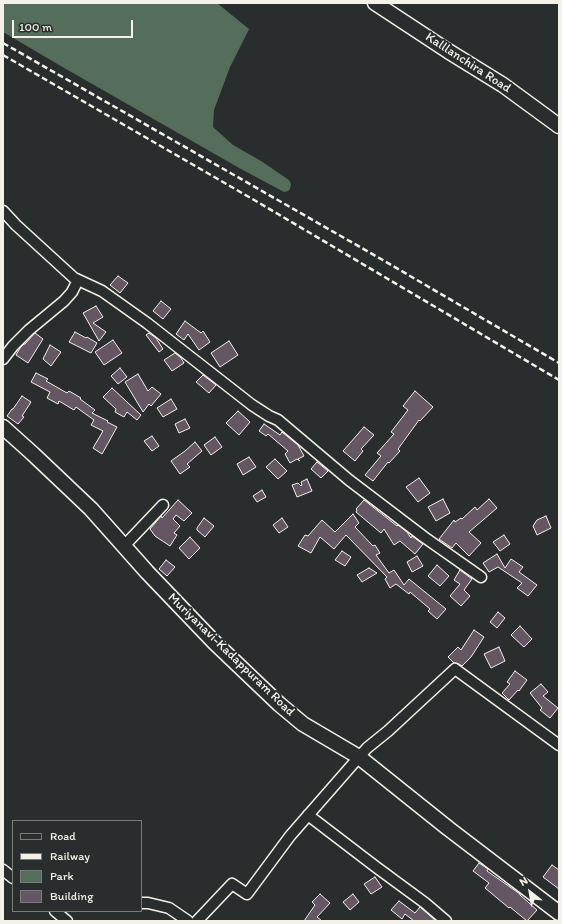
<!DOCTYPE html>
<html>
<head>
<meta charset="utf-8">
<style>
	body { margin:0 }
	#map { position:relative; width:562px; height:924px; overflow:hidden; background:#2a2d2e; font-family:Itim,sans-serif }
	canvas { display:block }
	.frame { position:absolute; inset:0; border:4px solid #f4f1e8; pointer-events:none }
	.legend { position:absolute; left:12px; top:820px; width:130px; height:92px; box-sizing:border-box; background:#2a2d2e; border:1px solid #7b7b78; margin:0; padding:5px 7px; list-style:none; font-size:12px; color:#f4f1e8 }
	.legend li { display:flex; align-items:center; gap:8px; height:20px }
	.legend b { width:20px; border:1px solid #7b7b78 }
	.north { position:absolute; left:510px; top:872px; width:40px; height:40px; -webkit-text-stroke:3px #2a2d2e; paint-order:stroke; rotate:329deg; font-size:11px; font-weight:700; line-height:16px; text-align:center; color:#f4f1e8 }
	.north::after { content:''; display:block; margin:auto; width:14px; height:18px; background:#f4f1e8; clip-path:polygon(50% 0,100% 100%,50% 72%,0 100%) }
	.scale { position:absolute; left:12px; top:20px; width:121px; height:18px; box-sizing:border-box; border:2px solid #f4f1e8; border-top:0; padding-left:5px; font-size:12px; line-height:14px; white-space:nowrap; color:#f4f1e8; -webkit-text-stroke:3px #2a2d2e; paint-order:stroke }
</style>
</head>
<body>
<div id="map">
<canvas width="562" height="924"></canvas>
<div class="frame"></div>
<ul class="legend">
<li><b style="height:5px;background:#2a2d2e"></b>Road</li>
<li><b style="height:5px;background:#f4f1e8"></b>Railway</li>
<li><b style="height:11px;background:#556d5b"></b>Park</li>
<li><b style="height:11px;background:#645663"></b>Building</li>
</ul>
<div class="north">N</div>
<div class="scale">100 m</div>
</div>
<script>
const context = document.querySelector('canvas').getContext('2d');
context.lineJoin = 'round';
function paint(path, color) { context.fillStyle = color; context.fill(path, 'evenodd'); }
const toPath = rows => new Path2D(rows.map(r => 'M' + r).join(''));
function trace(path, color, width, dash) { context.strokeStyle = color; context.lineWidth = width; context.lineCap = dash ? 'butt' : 'round'; context.setLineDash(dash || []); context.stroke(path); }
function write(font, color, halo, rows, align = 'center') {
  context.font = font + ' Itim,sans-serif'; context.lineWidth = 4; context.setLineDash([]); context.textBaseline = 'middle'; context.strokeStyle = halo; context.fillStyle = color; for (const [text, x, y, turn = 0] of rows) {
    context.save(); context.translate(x, y); context.rotate((+turn || 0) * Math.PI / 180); context.textAlign = isNaN(turn) ? turn : align; if (halo) context.strokeText(text, 0, 0); context.fillText(text, 0, 0); context.restore();
  }
}
paint(toPath([
	[3,3,217,3,249,29,230,67,214,110,213,127,233,145,261,161,289,180,291,184,290,189,288,191,284,192,241,169,59,65,3,32]
]), '#556d5b');
const building = toPath([
	[118,276,128,283,120,293,110,285,118,276],
	[161,301,171,309,163,319,153,311,161,301],
	[96,306,103,317,93,323,106,332,99,341,83,313,96,306],
	[185,321,201,333,203,331,210,342,199,350,188,334,184,340,176,334,185,321],
	[75,332,86,338,87,337,97,343,91,353,69,342,75,332],
	[35,333,43,339,28,363,16,355,20,348,24,344,25,344,35,333],
	[149,333,156,338,163,349,159,352,146,335,149,333],
	[113,340,122,353,104,365,95,352,113,340],
	[229,341,238,355,220,367,211,353,229,341],
	[50,345,61,352,51,366,43,359,50,345],
	[175,353,181,358,184,363,172,371,164,360,175,353],
	[120,368,127,377,118,384,111,376,120,368],
	[36,373,48,379,46,381,67,393,69,391,81,398,80,399,95,410,92,413,108,421,107,422,117,427,102,454,93,448,103,431,91,425,94,420,76,407,74,410,59,401,58,404,47,398,50,392,31,382,36,373],
	[138,374,148,391,152,387,161,394,151,406,149,404,143,412,125,382,138,374],
	[203,375,216,385,209,393,196,382,203,375],
	[112,388,141,415,137,420,127,412,124,417,115,412,116,409,103,397,112,388],
	[415,391,433,407,420,421,419,420,398,449,400,451,389,463,388,462,373,481,365,475,381,456,377,453,394,434,391,432,408,410,403,406,415,391],
	[22,396,31,402,22,416,24,417,18,424,7,416,12,409,13,409,22,396],
	[171,399,177,409,163,417,157,408,171,399],
	[238,411,250,422,239,435,226,423,238,411],
	[185,419,190,428,179,433,175,424,185,419],
	[264,424,280,435,282,432,298,445,304,456,298,459,300,461,297,459,290,463,285,454,288,451,268,434,266,436,259,431,264,424],
	[364,427,374,435,361,449,363,451,355,461,343,451,364,427],
	[152,436,159,446,152,451,144,441,152,436],
	[215,437,222,447,211,455,204,445,215,437],
	[195,442,202,451,187,464,190,467,180,474,171,461,185,451,195,442],
	[249,457,256,467,243,475,237,464,249,457],
	[275,459,287,471,278,479,266,467,275,459],
	[317,462,328,471,321,478,311,469,317,462],
	[419,478,430,493,418,502,406,487,419,478],
	[307,479,312,491,297,497,292,485,298,483,301,486,302,485,301,482,307,479],
	[262,490,266,497,257,502,253,496,262,490],
	[443,499,450,513,436,521,428,507,443,499],
	[489,499,497,508,469,532,481,543,469,556,456,543,452,548,439,539,454,520,455,522,461,518,462,519,475,507,477,510,489,499],
	[178,500,192,513,184,521,176,515,173,519,180,526,174,533,177,535,170,546,155,536,150,529,161,516,162,518,178,500],
	[364,500,397,526,398,525,407,532,411,538,412,536,423,544,415,554,400,541,394,545,384,529,381,533,356,512,357,510,356,509,364,500],
	[353,514,359,523,355,527,373,546,375,545,380,553,376,555,389,573,394,570,404,585,409,579,446,609,437,619,428,611,430,609,410,592,409,594,396,584,390,588,385,579,387,577,346,535,334,549,320,537,311,553,298,546,305,535,308,536,322,520,335,532,353,514],
	[546,516,551,528,537,535,533,526,537,520,546,516],
	[204,518,214,526,205,537,197,530,197,528,204,518],
	[282,518,288,527,279,533,273,525,282,518],
	[504,535,510,544,500,551,493,542,504,535],
	[190,537,200,548,189,559,179,548,190,537],
	[342,551,351,557,345,566,335,560,342,551],
	[497,554,505,568,511,559,523,567,519,572,537,585,528,596,517,588,522,583,498,567,489,572,483,563,497,554],
	[417,556,423,566,412,572,407,562,417,556],
	[166,560,175,567,167,576,159,569,166,560],
	[437,565,449,576,440,586,428,576,437,565],
	[369,568,377,573,362,582,357,575,369,568],
	[460,570,472,579,464,590,470,596,461,606,450,596,460,584,454,580,460,570],
	[498,612,505,618,497,628,490,622,498,612],
	[520,626,532,639,524,647,511,635,520,626],
	[474,630,484,637,471,657,462,666,459,664,454,663,448,657,458,647,461,650,474,630],
	[499,647,505,661,491,668,484,654,499,647],
	[515,671,527,680,519,691,518,690,509,700,502,693,510,684,507,682,515,671],
	[541,684,548,692,543,696,558,708,550,718,540,710,542,708,530,693,541,684],
	[479,863,488,869,487,871,520,894,520,895,537,910,527,921,510,907,509,908,485,888,489,883,473,871,479,863],
	[552,865,559,870,559,889,543,877,552,865],
	[375,877,382,887,371,894,364,884,375,877],
	[320,894,330,903,317,917,322,921,304,921,315,905,312,902,320,894],
	[353,894,359,902,350,910,343,902,353,894],
	[399,901,415,913,420,907,436,921,414,921,405,914,402,919,391,910,399,901]
]);
paint(building, '#645663');
trace(building, '#f4f1e8', 1);
const street = toPath([
	[3,211,16,225,74,278,102,291,147,323,252,405,269,416,278,420,349,480,424,537,481,577],
	[3,359,13,346,29,330,64,301,72,292,78,280],
	[124,546,163,505],
	[308,815,376,867,425,903,446,921],
	[3,870,13,878],
	[141,903,148,903,169,908,188,921],
	[55,911,67,921],
	[197,921,232,884,247,894,290,836,359,757,367,748,388,731,455,669,559,745]
]);
const secondary = toPath([
	[375,3,448,51,503,85,559,126],
	[3,427,33,454,91,509,147,572,215,643,279,704,303,724,359,757,449,829,559,913]
]);
trace(street, '#f4f1e8', 13);
trace(secondary, '#f4f1e8', 17);
trace(street, '#2a2d2e', 10);
trace(secondary, '#2a2d2e', 14);
trace(toPath([
	[3,43,381,259,559,363],
	[3,55,261,204,559,380]
]), '#f4f1e8', 2.5, [6, 3]);
write('13px', '#f4f1e8', '#2a2d2e', [
	["Kalllanchira Road",468,63,33],
	["Muriyanavi-Kadappuram Road",231,655,44]
]);
</script>
</body>
</html>
